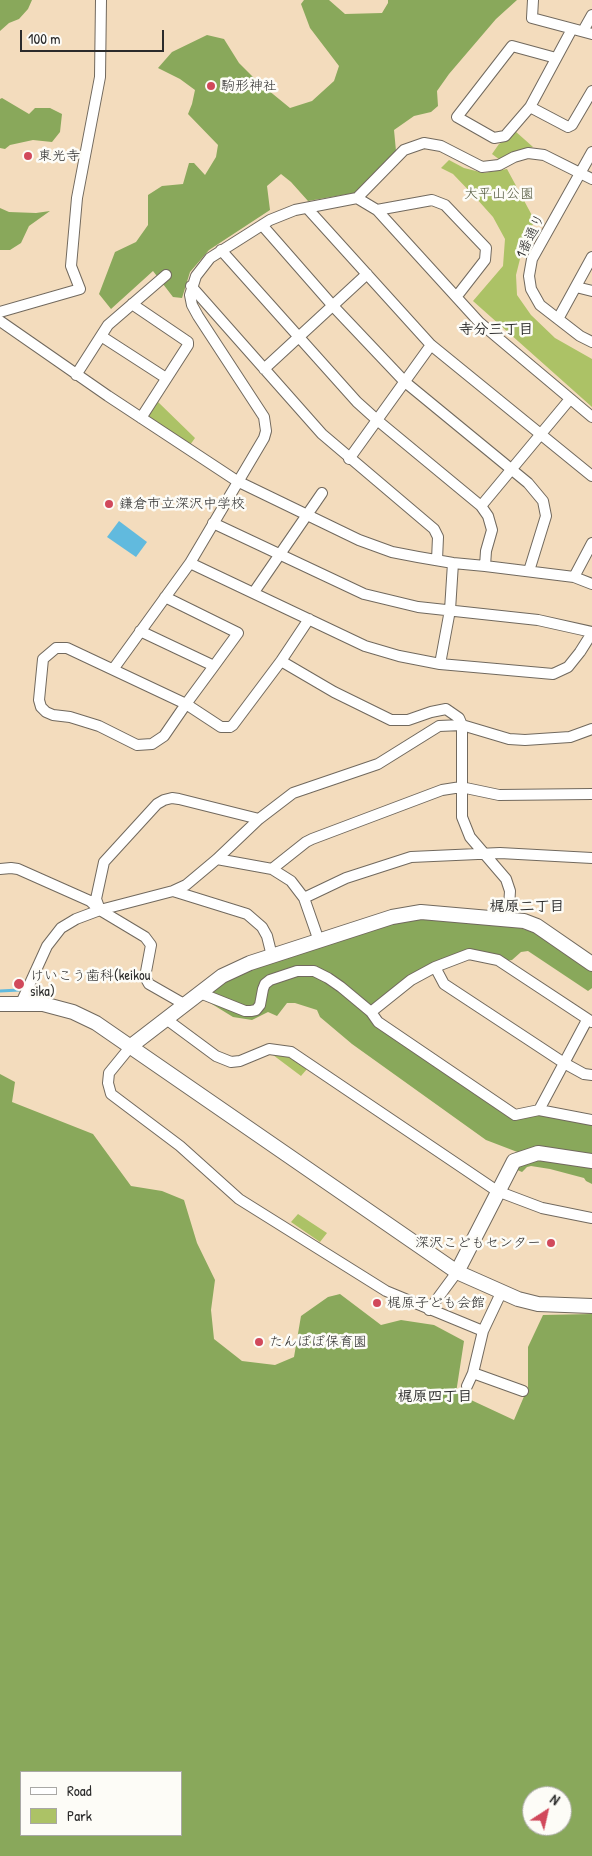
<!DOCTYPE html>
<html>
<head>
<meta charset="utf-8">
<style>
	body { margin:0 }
	#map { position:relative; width:592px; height:1856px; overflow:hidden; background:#f3dcbd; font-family:"Patrick Hand",sans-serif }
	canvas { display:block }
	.legend { position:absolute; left:20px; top:1771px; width:162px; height:65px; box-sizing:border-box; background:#fdfcf7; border:1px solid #a9a8a5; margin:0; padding:6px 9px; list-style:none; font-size:15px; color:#2b2b2b }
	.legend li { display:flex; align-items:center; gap:10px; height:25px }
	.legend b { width:25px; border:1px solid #a9a8a5 }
	.north { position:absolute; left:522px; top:1786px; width:50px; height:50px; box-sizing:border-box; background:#fdfcf7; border:1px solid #a9a8a5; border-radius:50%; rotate:35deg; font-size:14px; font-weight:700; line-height:20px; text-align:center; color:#2b2b2b }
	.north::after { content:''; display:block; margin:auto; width:18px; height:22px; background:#d1495b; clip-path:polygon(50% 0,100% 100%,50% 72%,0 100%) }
	.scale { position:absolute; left:20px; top:30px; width:144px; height:22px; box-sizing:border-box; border:2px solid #2b2b2b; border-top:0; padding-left:6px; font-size:15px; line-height:18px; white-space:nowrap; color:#2b2b2b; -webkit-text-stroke:4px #fdfcf7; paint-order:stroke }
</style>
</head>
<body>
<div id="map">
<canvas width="592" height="1856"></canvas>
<ul class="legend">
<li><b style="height:6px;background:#fff"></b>Road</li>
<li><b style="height:14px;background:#acc266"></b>Park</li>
</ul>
<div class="north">N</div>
<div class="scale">100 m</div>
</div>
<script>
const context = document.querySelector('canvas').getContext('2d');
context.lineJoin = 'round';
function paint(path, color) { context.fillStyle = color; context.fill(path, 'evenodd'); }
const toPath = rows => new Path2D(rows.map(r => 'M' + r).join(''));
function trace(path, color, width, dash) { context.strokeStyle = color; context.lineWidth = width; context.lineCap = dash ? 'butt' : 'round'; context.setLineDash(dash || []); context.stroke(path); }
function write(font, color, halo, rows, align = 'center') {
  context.font = font + ' "Patrick Hand","Klee One",sans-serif'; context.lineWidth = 5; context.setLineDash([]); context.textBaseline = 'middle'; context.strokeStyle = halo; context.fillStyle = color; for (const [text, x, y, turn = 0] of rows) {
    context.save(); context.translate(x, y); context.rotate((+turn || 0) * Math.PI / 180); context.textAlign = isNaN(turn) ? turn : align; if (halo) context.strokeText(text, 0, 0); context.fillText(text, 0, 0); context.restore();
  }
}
paint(toPath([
	[515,131,533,147,519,150,500,160,492,154,499,144,508,139],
	[449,160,464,168,484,173,507,169,535,221,526,235,516,275,517,295,531,315,555,338,592,359,592,407,473,301,503,266,505,239,493,217,476,198,453,174,441,168],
	[157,401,195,438,190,445,147,417],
	[273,1055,286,1055,297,1061,307,1069,301,1076],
	[298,1214,327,1233,320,1242,291,1222]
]), '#acc266');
paint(toPath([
	[0,0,32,0,28,9,19,19,9,23,0,31],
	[304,0,329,0,345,14,382,13,388,3,388,0,517,0,496,19,449,74,437,91,438,106,431,112,414,116,394,130,396,151,354,193,308,201,291,182,281,174,267,186,270,210,209,250,190,272,182,298,173,297,153,271,111,309,99,294,115,252,136,242,148,225,148,195,162,186,183,184,189,163,194,163,205,175,216,157,218,145,188,114,192,104,195,90,180,79,158,68,172,52,207,35,224,39,239,63,257,81,290,108,312,101,334,81,339,66,310,28,301,4],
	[2,98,29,114,35,108,50,108,62,114,60,132,52,142,33,140,10,145,5,149,0,148,0,99],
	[0,208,9,212,36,213,50,211,29,226,21,243,10,250,0,250],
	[417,918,513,926,533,932,592,971,592,988,588,991,528,951,521,952,512,960,506,961,467,952,373,1005,367,1005,321,970,278,973,257,1005,250,1007,221,999,210,991,250,968,359,935,396,921],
	[308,974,323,978,511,1116,543,1114,592,1123,592,1158,520,1153,486,1140,352,1044,320,1017,317,1010,295,1003,287,1003,277,1016,268,1012,252,1020,233,1017,207,1001,242,1013,263,1007,266,1000,268,986,290,977],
	[0,1074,15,1082,12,1102,93,1134,131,1186,162,1191,184,1200,197,1243,215,1280,211,1310,214,1339,242,1361,275,1365,294,1357,301,1316,328,1297,340,1294,381,1325,401,1320,434,1325,464,1341,456,1393,514,1420,528,1387,528,1347,543,1315,592,1314,592,1856,0,1856],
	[21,1772,181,1772,181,1835,21,1835],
	[532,1796,562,1796,562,1826,532,1826],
	[535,1158,592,1167,592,1184,586,1181,584,1178,550,1169,531,1166,527,1167,522,1172,515,1169,524,1162]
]), '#89a85b');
paint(toPath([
	[119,521,147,542,136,557,107,537]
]), '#61bade');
trace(toPath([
	[0,991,19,990]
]), '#61bade', 3);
const street = toPath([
	[533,0,532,18,592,34],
	[583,31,592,15],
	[556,58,512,46,457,117,494,138,505,136,530,107,572,29],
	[530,107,568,127,572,125,592,91],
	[592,152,532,259,529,276,531,289,540,305,580,336,592,342],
	[357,198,404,150,424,143,441,146,482,167,499,165,514,157,528,153,544,155,592,179],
	[307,208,431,345,592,476],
	[377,210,432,200,445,205,486,248,485,260,457,296],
	[262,225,333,306,405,382,528,483,543,501,546,516,529,571],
	[221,250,357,402,377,420,481,506,488,516,492,530,486,551,485,566],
	[191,286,322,434,434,529,438,537,437,560],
	[576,287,592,291],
	[132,304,188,342,188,345,141,418],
	[0,312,80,289,71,266,77,198,100,77,101,0],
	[558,319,592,257],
	[0,321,108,396,237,481,359,540,392,552,418,557,453,563,485,566,574,577,592,584],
	[101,336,166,378],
	[264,369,367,274],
	[76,375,108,325,166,275],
	[349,459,431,345],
	[481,506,570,399],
	[213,523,364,594,418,607,538,620,592,632],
	[190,563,365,646,399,656,440,664,553,674,568,667,580,652,592,633],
	[574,577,592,543],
	[254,592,322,493],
	[165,597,238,633,214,666,186,704,164,736,152,744,137,745,99,726,70,717,53,715,46,712,41,707,39,700,43,659,56,648,67,648,186,704,221,727,230,727,233,725,281,661,309,619],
	[140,631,214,666],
	[281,661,334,692,391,720,408,720,431,712,446,709,459,718,462,725,462,817,470,837,506,879,510,891,509,907,506,918],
	[440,664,450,610,453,563],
	[114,668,190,563,264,438,266,431,264,417,198,316,192,305,190,295,196,276,210,258,270,220,295,210,357,198,377,210,479,322,592,417],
	[217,859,272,869,291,881,304,898,319,941],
	[0,869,11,868,18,869,90,901,100,910,145,937,151,945,145,977,149,984,184,1004],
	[272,869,306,842,312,839,442,790,461,787,499,795,592,794],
	[173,891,247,914,262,927,267,936,272,956],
	[304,898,346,878,411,857,500,853,592,858],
	[100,910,96,899,104,862,157,804,164,800,172,798,179,799,259,819],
	[435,967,444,984,564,1063,584,1074,592,1075],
	[200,993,245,1011,251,1011,256,1010,260,1005,263,989,265,984,270,980,297,971,314,971,328,978,341,987,371,1012,378,1022,515,1115,539,1110,592,1120],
	[21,1003,47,946,61,928,76,919,100,910,173,891,186,885,217,859,259,819,293,793,378,764,439,726,462,725,509,739,525,740,570,737,592,729],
	[371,1012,411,980,435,967,469,954,498,960,592,1022],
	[166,1019,216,1056,231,1062,240,1061,269,1049,291,1052,497,1191,542,1208,592,1218],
	[131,1046,109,1073,108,1083,111,1094,180,1146,239,1199,386,1291,483,1331],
	[539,1110,587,1020],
	[429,1310,457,1272],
	[473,1373,523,1391],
	[467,1386,473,1373,483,1331,501,1293]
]);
const secondary = toPath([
	[0,1004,43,1004,73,1012,96,1023,457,1272,518,1299,538,1304,592,1306],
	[131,1046,222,976,250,963,392,917,421,912,524,921,537,926,592,964],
	[457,1272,514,1161,538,1153,592,1161]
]);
trace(street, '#71695e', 12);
trace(secondary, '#71695e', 16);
trace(street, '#fff', 10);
trace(secondary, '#fff', 14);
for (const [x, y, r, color] of [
	[211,86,5,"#d1495b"],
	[28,156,5,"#d1495b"],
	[109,504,5,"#d1495b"],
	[19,984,6,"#d1495b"],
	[551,1243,5,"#d1495b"],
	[377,1303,5,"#d1495b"],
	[259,1342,5,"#d1495b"]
]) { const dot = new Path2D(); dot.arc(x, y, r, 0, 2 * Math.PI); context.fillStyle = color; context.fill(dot); trace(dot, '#fdfcf7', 2); }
write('14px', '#2b2b2b', '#fdfcf7', [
	["駒形神社",221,86],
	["東光寺",38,156],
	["鎌倉市立深沢中学校",119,504],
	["けいこう歯科(keikou",30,976],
	["sika)",30,992],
	["深沢こどもセンター",541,1243,"right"],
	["梶原子ども会館",387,1303],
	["たんぽぽ保育園",269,1342]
], 'left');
write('14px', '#52583d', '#fdfcf7', [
	["大平山公園",499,194]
]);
write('14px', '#2b2b2b', '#fdfcf7', [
	["1番通り",531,236,-64]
]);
write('bold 15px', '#2b2b2b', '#fdfcf7', [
	["寺分三丁目",496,330],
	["梶原二丁目",527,907],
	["梶原四丁目",435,1397]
]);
</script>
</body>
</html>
